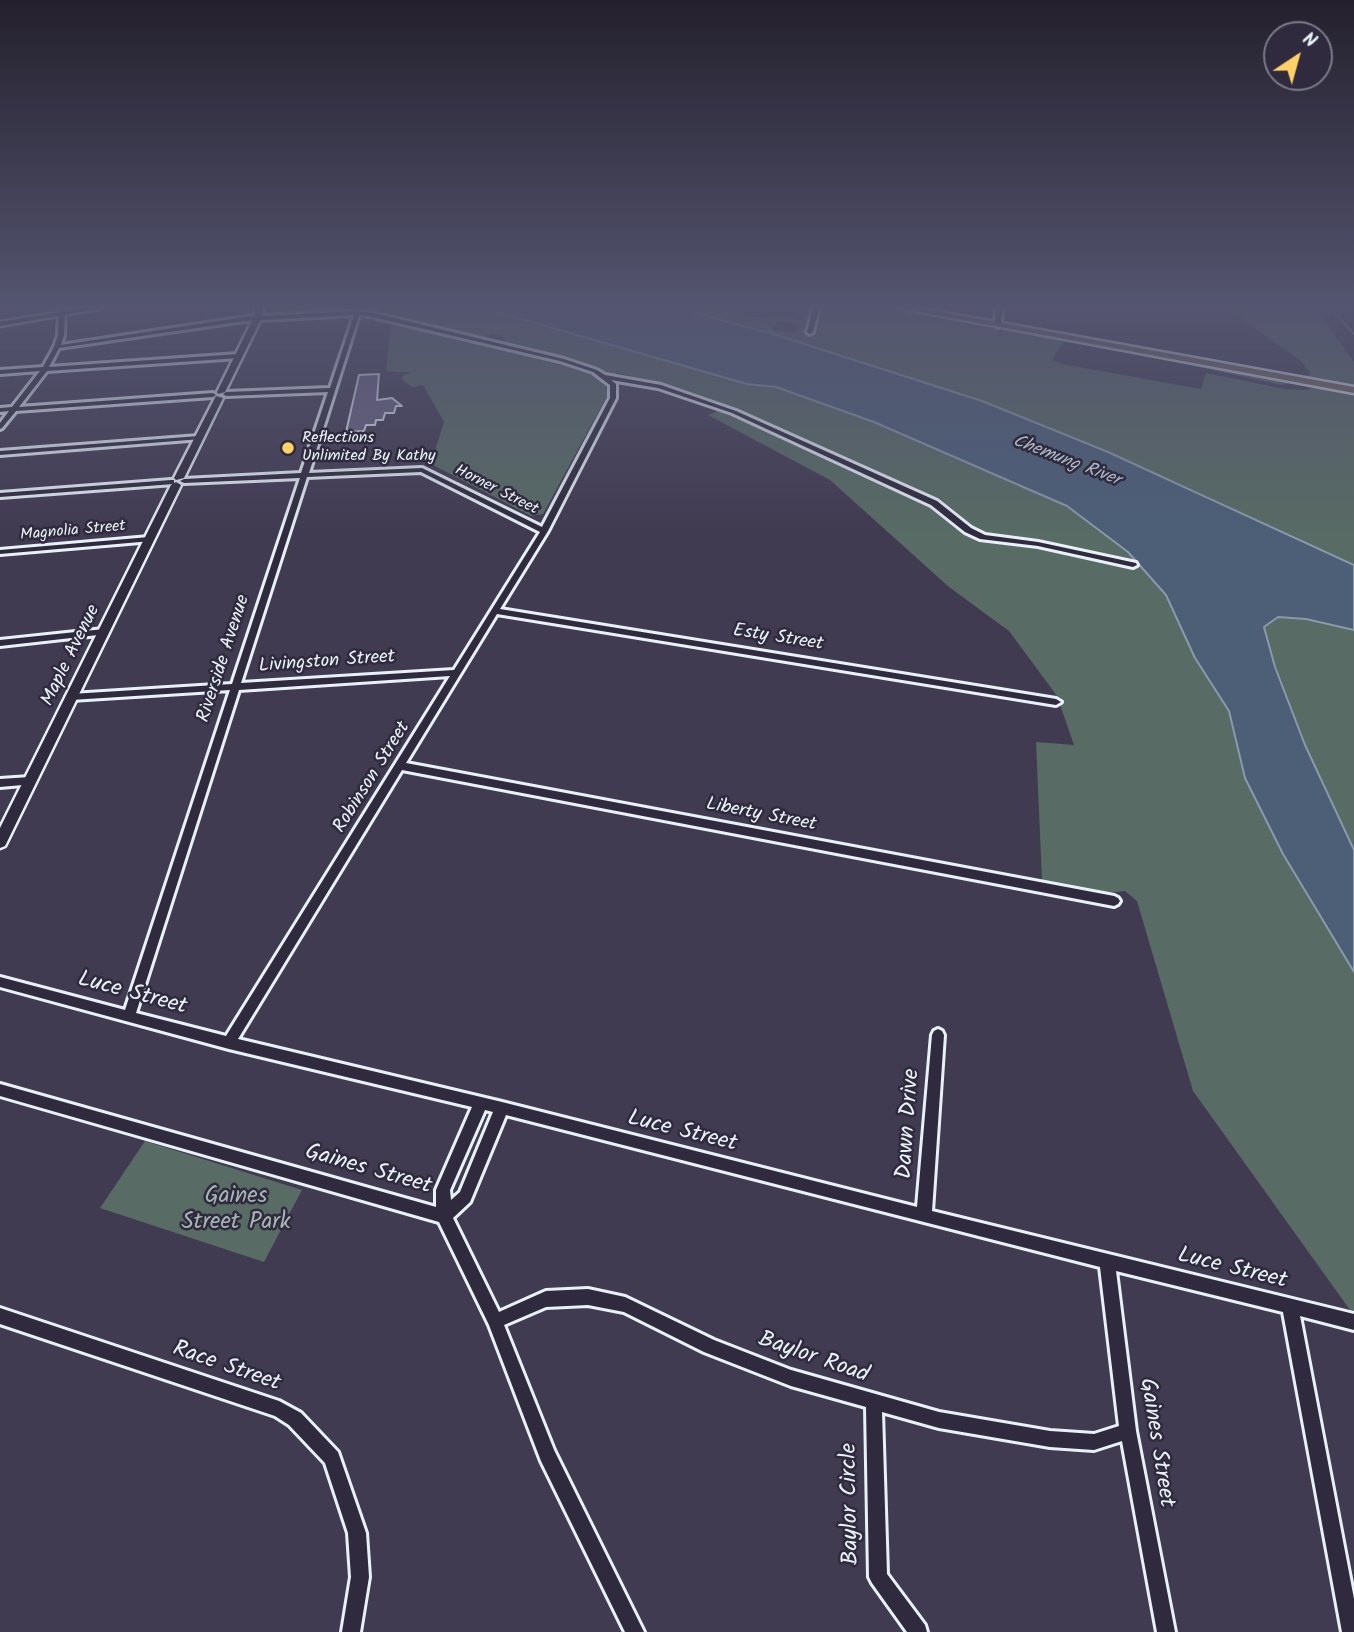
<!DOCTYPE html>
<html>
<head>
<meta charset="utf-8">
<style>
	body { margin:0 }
	#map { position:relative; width:1354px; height:1632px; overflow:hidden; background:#413b51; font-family:Kalam,sans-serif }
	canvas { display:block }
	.north { position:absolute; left:1263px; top:21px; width:70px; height:70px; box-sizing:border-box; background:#2f2a3d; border:2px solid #797a88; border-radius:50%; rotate:36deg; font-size:19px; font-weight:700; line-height:28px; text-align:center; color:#e8f1f8 }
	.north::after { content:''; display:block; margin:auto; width:24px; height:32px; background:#ffd166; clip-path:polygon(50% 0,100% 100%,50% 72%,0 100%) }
</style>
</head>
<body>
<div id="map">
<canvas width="1354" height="1632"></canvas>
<div class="north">N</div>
</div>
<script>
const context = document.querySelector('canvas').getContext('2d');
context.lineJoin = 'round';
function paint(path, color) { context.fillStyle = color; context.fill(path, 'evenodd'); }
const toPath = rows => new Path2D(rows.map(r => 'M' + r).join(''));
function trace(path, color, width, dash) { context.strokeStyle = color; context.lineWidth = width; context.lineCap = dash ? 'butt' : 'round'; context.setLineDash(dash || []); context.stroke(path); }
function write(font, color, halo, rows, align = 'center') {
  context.font = font + ' Kalam,sans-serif'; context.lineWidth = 5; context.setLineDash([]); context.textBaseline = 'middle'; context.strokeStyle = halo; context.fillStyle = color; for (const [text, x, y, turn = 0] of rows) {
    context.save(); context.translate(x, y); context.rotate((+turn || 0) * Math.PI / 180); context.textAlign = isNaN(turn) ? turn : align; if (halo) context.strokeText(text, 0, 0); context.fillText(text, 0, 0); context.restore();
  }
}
paint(toPath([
	[270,308,483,308,747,384,776,387,874,422,1067,506,1128,552,1166,595,1195,658,1229,711,1245,778,1283,854,1354,972,1354,1311,1350,1310,1193,1091,1137,901,1125,891,1107,893,1042,880,1036,742,1074,745,1057,696,1009,631,949,587,830,480,708,415,726,408,647,380,618,373,612,375,561,356,507,343,502,336,492,334,483,337,367,311,270,314],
	[676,308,743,308,746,309,742,314,766,319,772,314,790,315,800,320,805,317,808,308,812,308,804,326,780,321,766,332],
	[816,308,898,308,998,328,1000,338,1003,328,1060,339,1064,340,1053,358,1054,361,1062,364,1201,389,1206,373,1285,389,1306,390,1320,386,1354,393,1354,565,1178,483,982,401,770,333,772,330,794,333,798,330,795,328,797,327,808,328,807,333,817,336,810,332],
	[1226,308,1315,308,1354,362,1354,386,1209,360,1306,376,1311,374,1301,361],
	[391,323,565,363,604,380,608,394,543,514,531,516,431,464,444,422,423,385,412,387,402,379,403,375,412,373,386,371],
	[1153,357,1191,363,1292,383,1281,385],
	[1278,617,1306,619,1354,630,1354,850,1305,745,1275,667,1264,627],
	[145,1141,302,1190,264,1262,100,1208]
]), '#586b64');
const water = toPath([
	[483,308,676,308,765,332,772,330,770,333,982,401,1108,452,1354,565,1354,630,1306,619,1278,617,1264,627,1275,667,1305,745,1354,850,1354,972,1283,854,1245,778,1229,711,1195,658,1166,595,1128,552,1067,506,874,422,776,387,747,384,483,308]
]);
paint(water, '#4c5f77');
trace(water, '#8a99ab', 2);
trace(toPath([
	[1330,308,1354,334]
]), '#8a99ab', 2);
const building = toPath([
	[379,374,377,400,392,398,402,406,396,406,394,413,385,413,383,420,376,420,375,425,366,425,364,431,346,432,359,375,379,374]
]);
paint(building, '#6a6381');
trace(building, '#e8f1f8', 2);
const minor = toPath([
	[59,308,65,308,64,335,61,345,245,317,357,311,373,313,564,359,597,370,605,375,661,385,736,411,937,501,971,528,985,535,1038,542,1136,563,1137,565,1133,567,1038,546,980,539,965,532,931,505,732,413,658,388,611,380,616,384,616,398,548,531,500,609,1056,699,1061,702,1056,705,497,614,406,763,1114,896,1118,898,1120,901,1118,904,1114,906,402,770,238,1039,502,1102,917,1207,932,1035,934,1031,938,1029,942,1031,944,1035,932,1211,1354,1314,1354,1330,1300,1316,1354,1599,1354,1632,1342,1632,1283,1312,1116,1271,1136,1431,1175,1632,1157,1632,1122,1441,1094,1450,1050,1447,939,1428,882,1412,887,1574,925,1625,927,1632,907,1632,872,1583,869,1577,866,1407,791,1386,704,1352,624,1312,588,1305,546,1307,504,1325,554,1450,644,1632,625,1632,541,1461,489,1325,439,1222,0,1096,0,1084,436,1207,436,1190,472,1107,229,1049,0,987,0,977,125,1010,230,690,71,700,66,697,71,694,232,684,300,478,184,483,180,481,184,479,301,473,328,392,226,396,223,394,226,392,330,388,354,315,245,321,59,348,49,367,239,354,242,356,239,358,47,371,19,407,213,393,216,395,213,397,16,411,2,428,0,429,0,423,9,411,0,412,0,408,12,407,40,371,0,374,0,370,43,367,54,347,58,335,59,308],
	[359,315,373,317,560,361,593,372,610,385,610,398,542,527,422,468,309,473,359,315],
	[421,472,540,532,454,670,241,683,307,477,421,472],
	[450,676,226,1036,136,1013,239,690,450,676],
	[485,1110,493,1112,460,1192,451,1200,450,1190,485,1110],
	[506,1115,1100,1267,1119,1426,1094,1434,1050,1431,939,1412,791,1370,714,1340,625,1297,588,1289,546,1291,499,1312,453,1218,470,1202,506,1115],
	[813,308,819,308,813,332,810,334,807,332,813,308],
	[996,308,1002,308,1001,325,998,327,995,325,996,308],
	[199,436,202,438,201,439,0,455,0,451,199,436],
	[171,480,174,480,174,484,0,497,0,493,171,480],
	[149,537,153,539,152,541,0,554,0,550,149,537],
	[104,629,108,632,107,634,0,646,0,640,104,629],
	[30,777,34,778,35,781,34,784,0,787,0,779,30,777],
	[0,1308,279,1401,301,1413,338,1452,366,1533,369,1577,360,1632,342,1632,351,1577,348,1533,325,1463,289,1425,275,1416,0,1324,0,1308]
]);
const secondary = toPath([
	[83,308,103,308,0,326,0,322,83,308],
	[255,308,263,308,262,317,225,392,218,394,217,392,254,317,255,308],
	[216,396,223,398,184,478,176,480,174,478,216,396],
	[176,482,181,485,7,842,5,846,0,848,0,828,171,485,176,482]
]);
const primary = toPath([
	[899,308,919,308,1354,387,1354,393,899,308]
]);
trace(minor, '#e8f1f8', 6);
trace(secondary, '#e8f1f8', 5);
trace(primary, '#e8f1f8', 5);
paint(minor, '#2f2a3d');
paint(secondary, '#2f2a3d');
paint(primary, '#76695c');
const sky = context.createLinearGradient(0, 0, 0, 537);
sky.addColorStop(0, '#24202d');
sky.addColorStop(0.57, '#545570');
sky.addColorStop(1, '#54557000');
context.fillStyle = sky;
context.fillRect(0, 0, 1354, 537);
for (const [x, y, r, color] of [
	[288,448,7,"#ffd166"]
]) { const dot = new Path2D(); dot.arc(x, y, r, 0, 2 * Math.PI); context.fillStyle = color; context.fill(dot); trace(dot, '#2f2a3d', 2.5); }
write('16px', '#e8f1f8', '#2f2a3d', [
	["Reflections",302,439],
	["Unlimited By Kathy",302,457]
], 'left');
write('16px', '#e8f1f8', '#2f2a3d', [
	["Horner Street",496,491,27],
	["Magnolia Street",73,532,-5]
]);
write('italic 18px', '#aab7c4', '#2f2a3d', [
	["Chemung River",1066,462,21]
]);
write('19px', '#e8f1f8', '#2f2a3d', [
	["Esty Street",778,639,9],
	["Maple Avenue",72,656,-64],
	["Riverside Avenue",225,659,-72],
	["Livingston Street",327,663,-4],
	["Robinson Street",373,778,-58],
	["Liberty Street",761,816,11]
]);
write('23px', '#e8f1f8', '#2f2a3d', [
	["Luce Street",132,995,15],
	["Dawn Drive",910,1124,-86],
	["Luce Street",682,1133,14],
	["Gaines Street",368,1171,16],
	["Luce Street",1232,1270,14],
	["Baylor Road",813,1359,19],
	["Race Street",226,1368,19],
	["Gaines Street",1155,1443,81],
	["Baylor Circle",852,1504,-91]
]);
write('23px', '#a7b5b5', '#2f2a3d', [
	["Gaines",236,1198],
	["Street Park",236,1224]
]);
</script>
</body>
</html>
